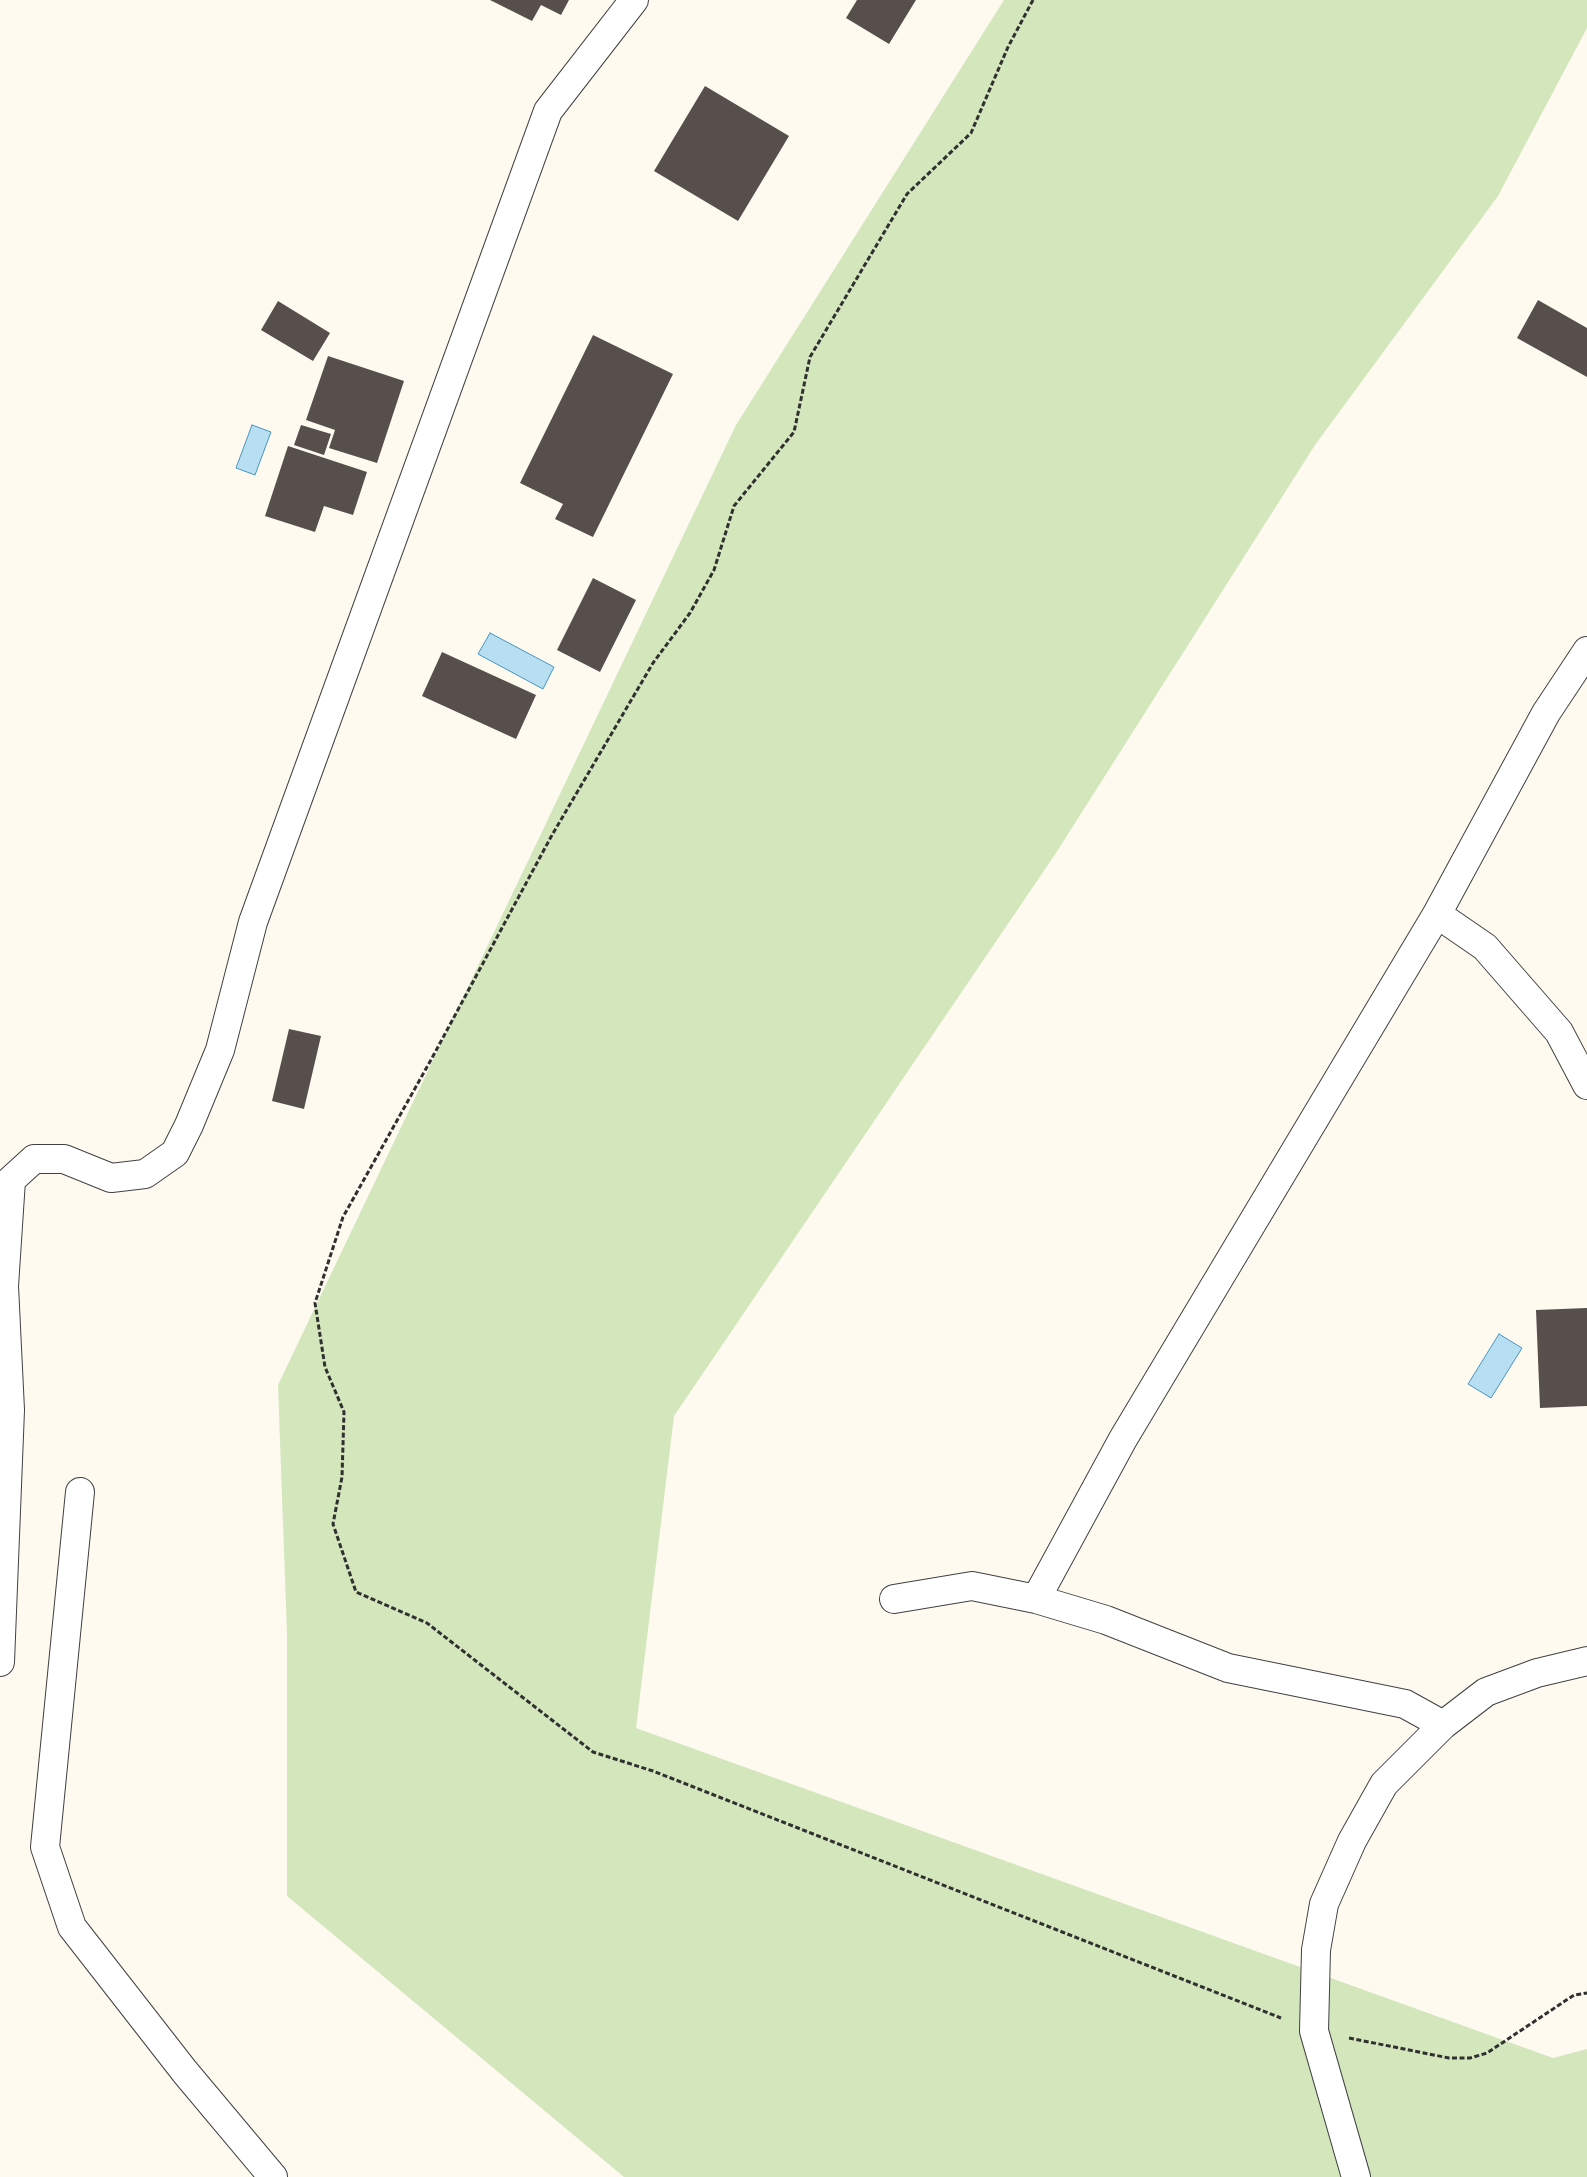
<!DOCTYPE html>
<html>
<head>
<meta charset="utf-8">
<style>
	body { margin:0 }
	canvas { display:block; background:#fefaf0 }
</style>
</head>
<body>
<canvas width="1587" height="2177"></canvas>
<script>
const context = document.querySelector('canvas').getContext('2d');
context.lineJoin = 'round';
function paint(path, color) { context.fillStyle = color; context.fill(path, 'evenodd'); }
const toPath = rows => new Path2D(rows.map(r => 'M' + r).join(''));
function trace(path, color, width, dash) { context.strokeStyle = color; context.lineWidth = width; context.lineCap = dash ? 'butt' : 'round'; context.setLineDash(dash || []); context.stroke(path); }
paint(toPath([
	[1004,0,1587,0,1587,28,1498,196,1315,445,1056,853,674,1416,636,1728,1553,2058,1587,2049,1587,2177,624,2177,287,1896,287,1634,278,1385,736,425]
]), '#d3e6bc');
const water = toPath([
	[252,425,271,432,255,475,236,468,252,425],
	[490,633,554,667,543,689,478,654,490,633],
	[1499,1334,1522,1348,1491,1398,1468,1384,1499,1334]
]);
paint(water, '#b8def1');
trace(water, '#4595c2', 1);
paint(toPath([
	[490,0,569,0,561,15,541,5,532,21],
	[857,0,916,0,889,44,846,18],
	[705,86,789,136,738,221,654,171],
	[1538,300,1587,328,1587,377,1517,338],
	[278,301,330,333,313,361,261,330],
	[593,335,673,374,593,537,555,519,563,504,520,483],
	[328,356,404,381,377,463,329,448,335,430,306,420],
	[301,425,331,434,324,455,294,445],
	[288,446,367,472,353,515,324,506,315,532,265,516],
	[593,578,636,600,600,672,557,650],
	[442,652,536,695,516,739,422,696],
	[289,1029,321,1036,304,1109,272,1101],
	[1587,1308,1587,1406,1540,1408,1536,1310]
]), '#564f4b');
const minor = toPath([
	[1437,914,1485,947,1559,1032,1587,1085],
	[80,1492,45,1847,72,1927,185,2072,273,2177],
	[894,1599,972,1586,1036,1599,1106,1620,1228,1668,1405,1704,1443,1725],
	[1036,1599,1123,1439,1437,914,1546,713,1587,651],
	[0,1662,10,1410,4,1286,11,1180,34,1159,64,1159,111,1178,145,1174,175,1153,189,1125,220,1050,253,922,548,111,634,0],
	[1356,2177,1314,2031,1316,1950,1324,1904,1352,1841,1384,1784,1443,1725,1486,1692,1537,1673,1587,1661]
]);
trace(minor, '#414141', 30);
trace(toPath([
	[1033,0,1008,47,971,133,907,194,810,357,794,432,734,506,714,570,690,613,653,663,552,835,432,1058,343,1217,315,1303,325,1367,344,1412,342,1477,333,1524,356,1592,427,1623,593,1752,653,1771,1281,2018],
	[1349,2038,1449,2058,1470,2058,1487,2053,1574,1995,1587,1993]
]), '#303030', 3, [5, 2.5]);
trace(minor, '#fff', 28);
</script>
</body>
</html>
